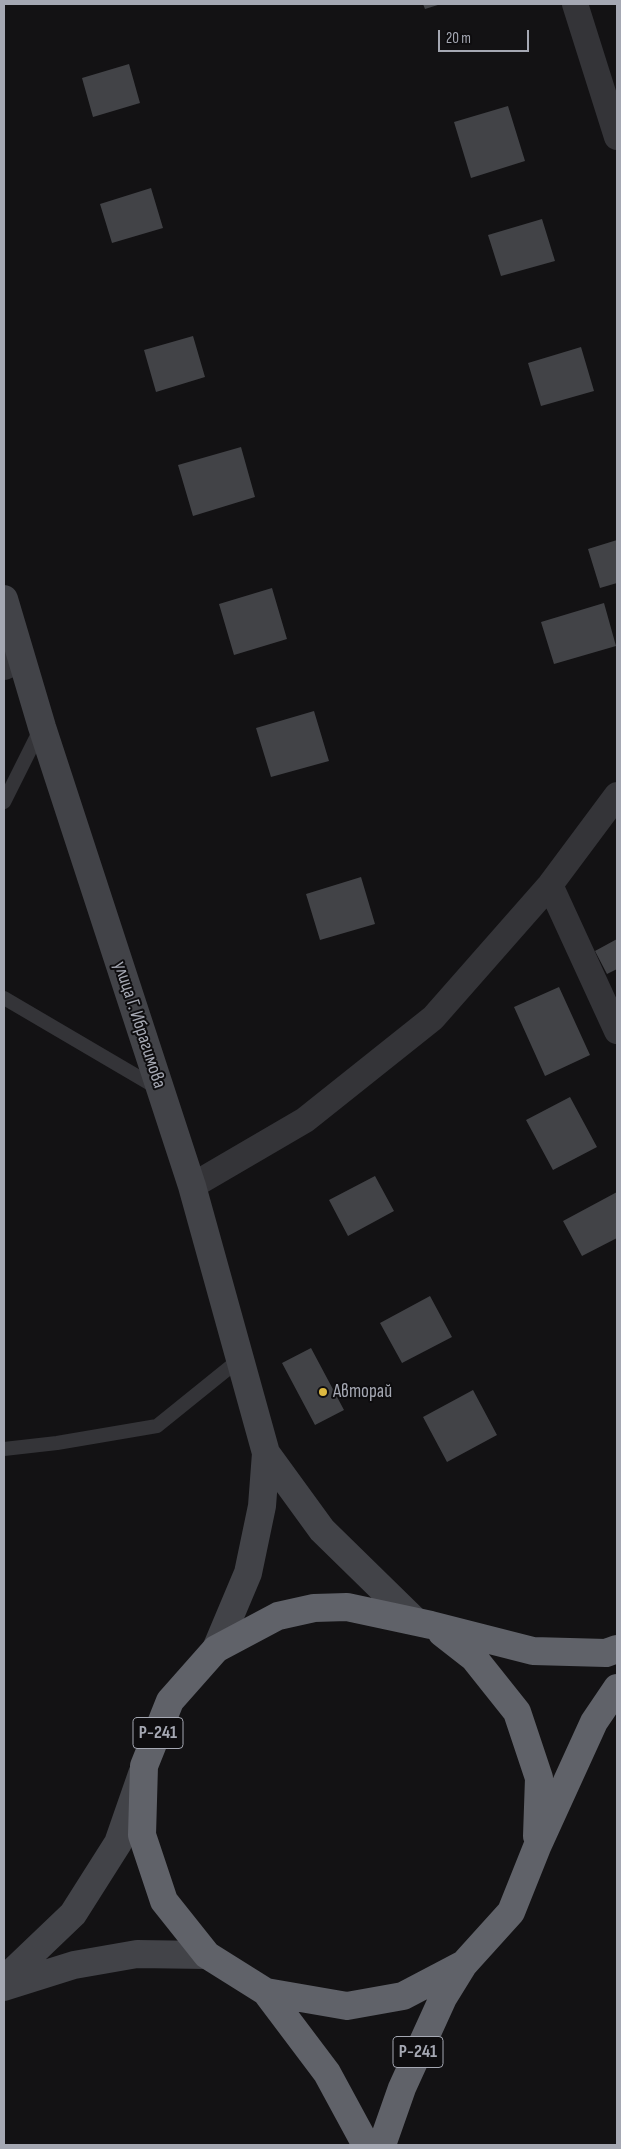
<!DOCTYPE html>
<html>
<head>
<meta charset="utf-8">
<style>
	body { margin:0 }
	#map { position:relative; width:621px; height:2149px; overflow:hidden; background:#131214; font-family:"Sofia Sans Condensed",sans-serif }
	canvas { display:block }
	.frame { position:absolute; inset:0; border:5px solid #a5a8b3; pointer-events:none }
	.scale { position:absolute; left:438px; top:30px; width:91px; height:22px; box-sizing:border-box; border:2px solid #a5a8b3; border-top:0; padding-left:6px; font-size:15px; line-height:18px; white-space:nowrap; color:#a5a8b3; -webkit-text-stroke:4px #0e0d0f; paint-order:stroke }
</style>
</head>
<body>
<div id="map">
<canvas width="621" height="2149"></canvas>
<div class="frame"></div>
<div class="scale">20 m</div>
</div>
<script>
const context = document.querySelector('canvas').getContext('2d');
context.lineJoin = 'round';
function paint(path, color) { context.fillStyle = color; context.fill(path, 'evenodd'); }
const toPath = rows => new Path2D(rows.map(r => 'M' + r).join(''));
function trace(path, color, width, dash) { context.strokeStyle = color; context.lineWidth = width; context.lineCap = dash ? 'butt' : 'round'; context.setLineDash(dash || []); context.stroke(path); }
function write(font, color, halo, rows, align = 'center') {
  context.font = font + ' "Sofia Sans Condensed",sans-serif'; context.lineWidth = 4; context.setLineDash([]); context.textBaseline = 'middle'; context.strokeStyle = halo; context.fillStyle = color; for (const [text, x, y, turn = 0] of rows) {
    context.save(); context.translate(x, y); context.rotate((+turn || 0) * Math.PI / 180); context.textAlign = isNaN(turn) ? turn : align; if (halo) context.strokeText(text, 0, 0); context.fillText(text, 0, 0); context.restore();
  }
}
paint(toPath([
	[423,4,441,4,425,9],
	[129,64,140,103,93,117,82,78],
	[508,106,525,161,471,178,454,122],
	[151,188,163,228,112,243,100,204],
	[542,219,555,261,501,276,488,235],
	[193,336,205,377,156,392,144,350],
	[581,347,594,391,541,406,528,363],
	[241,447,255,497,193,516,178,465],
	[617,540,617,583,600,588,588,549],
	[272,588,287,639,234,655,219,604],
	[604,603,616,646,554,664,541,622],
	[314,711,329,761,271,777,256,728],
	[361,877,375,924,320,940,306,894],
	[617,939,617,969,607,974,595,951],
	[559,987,590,1055,545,1076,514,1007],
	[570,1097,597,1147,553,1170,526,1120],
	[375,1176,394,1211,348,1236,329,1200],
	[617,1192,617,1238,582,1256,563,1221],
	[430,1296,452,1337,402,1363,380,1323],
	[311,1348,344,1410,315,1425,282,1363],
	[473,1390,497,1435,447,1462,423,1417]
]), '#424347');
trace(toPath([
	[4,802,41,728],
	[4,998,159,1089],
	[4,1449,57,1443,157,1426,240,1359]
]), '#343438', 14);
trace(toPath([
	[575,4,617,137],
	[4,667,22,659],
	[550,885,617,1031],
	[192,1186,305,1120,433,1018,550,885,617,795]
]), '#343438', 26);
trace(toPath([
	[4,599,42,727,192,1186,266,1453,262,1506,248,1573,216,1649],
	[266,1453,322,1530,415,1621],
	[4,1980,73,1914,118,1843,142,1774],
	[4,1987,74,1965,137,1954,207,1955]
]), '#424348', 28);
trace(toPath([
	[442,1633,474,1658,517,1712,539,1778,537,1836],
	[266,1992,347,2006,403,1996,462,1965],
	[366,2145,327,2073,266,1992,207,1955,164,1901,142,1835,144,1766,170,1701,216,1649,278,1616,314,1608,347,1607,431,1625,533,1651,606,1653,617,1649],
	[382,2145,402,2088,443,1998,464,1964,511,1912,537,1847,594,1722,617,1688]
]), '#606269', 28);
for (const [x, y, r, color] of [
	[323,1392,5,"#ddb941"]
]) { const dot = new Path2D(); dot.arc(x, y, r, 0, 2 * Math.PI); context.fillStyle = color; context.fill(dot); trace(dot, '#0e0d0f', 2); }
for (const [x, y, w] of [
	[158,1733,50],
	[418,2052,50]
]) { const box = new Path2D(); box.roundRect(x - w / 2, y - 15.5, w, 31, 4); context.fillStyle = '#0e0d0f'; context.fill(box); trace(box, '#a5a8b3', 1); }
write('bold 18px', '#a5a8b3', null, [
	["Р-241",158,1733],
	["Р-241",418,2052]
]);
write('19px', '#a5a8b3', '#0e0d0f', [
	["улица Г. Ибрагимова",139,1025,72]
]);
write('19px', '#a5a8b3', '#0e0d0f', [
	["Авторай",333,1392]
], 'left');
</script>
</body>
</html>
